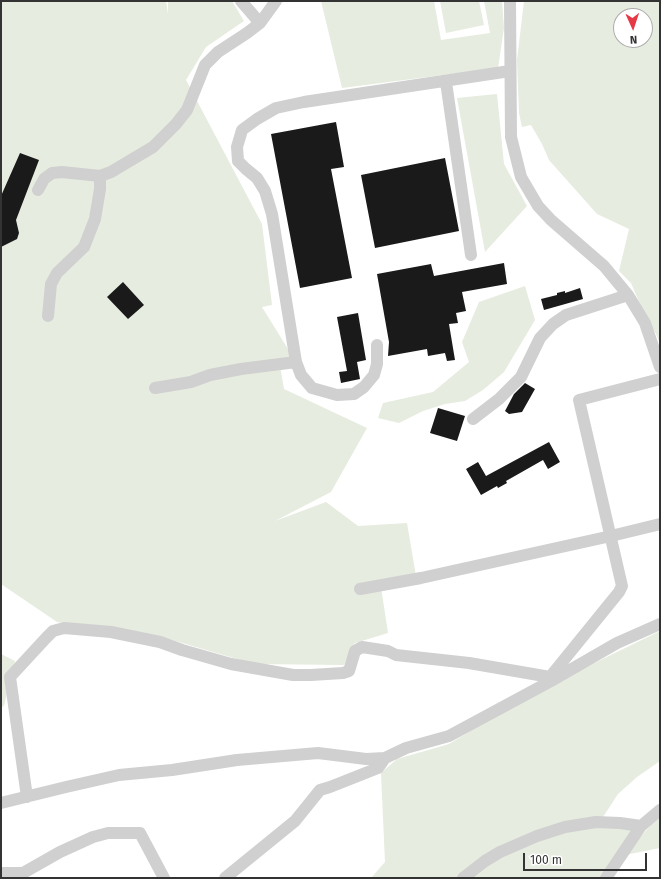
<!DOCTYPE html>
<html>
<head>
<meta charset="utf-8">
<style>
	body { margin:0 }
	#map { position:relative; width:661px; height:879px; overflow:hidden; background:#fff; font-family:"Fira Sans",sans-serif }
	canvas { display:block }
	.frame { position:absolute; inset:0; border:2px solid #333; pointer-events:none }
	.north { position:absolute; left:613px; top:8px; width:40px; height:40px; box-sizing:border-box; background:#fff; border:1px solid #adadad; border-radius:50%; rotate:177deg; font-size:11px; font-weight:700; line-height:16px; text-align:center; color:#333 }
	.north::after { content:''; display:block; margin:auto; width:14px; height:18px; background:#e63946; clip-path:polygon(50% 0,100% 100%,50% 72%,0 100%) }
	.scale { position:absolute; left:523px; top:853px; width:124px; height:18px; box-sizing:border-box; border:2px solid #333; border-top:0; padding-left:5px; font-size:12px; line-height:14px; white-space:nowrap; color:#333; -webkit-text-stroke:3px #fff; paint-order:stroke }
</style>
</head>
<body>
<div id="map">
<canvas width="661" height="879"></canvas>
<div class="frame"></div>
<div class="north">N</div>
<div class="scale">100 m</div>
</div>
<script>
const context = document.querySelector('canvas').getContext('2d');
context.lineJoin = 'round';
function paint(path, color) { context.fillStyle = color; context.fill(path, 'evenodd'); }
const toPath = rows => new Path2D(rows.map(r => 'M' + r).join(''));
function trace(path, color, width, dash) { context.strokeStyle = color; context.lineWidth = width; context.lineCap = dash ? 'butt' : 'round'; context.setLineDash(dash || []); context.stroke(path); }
paint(toPath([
	[1,1,166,1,168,14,168,1,232,1,244,21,206,47,186,80,262,224,272,305,262,307,296,362,280,366,284,389,367,428,331,492,275,521,326,502,358,526,407,523,416,576,380,581,388,633,355,643,351,648,344,665,254,664,162,637,57,622,1,584],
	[321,1,434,1,441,40,490,33,484,1,502,1,504,28,498,68,342,88],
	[440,1,479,1,484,25,446,33],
	[524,1,660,1,660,344,656,334,643,311,631,283,619,271,629,229,597,214,549,160,542,144,531,125,522,127,519,113,517,60],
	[621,16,645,16,645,40,621,40],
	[497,94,504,164,527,206,485,252,457,98],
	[525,286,535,320,504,372,483,390,465,401,445,404,423,411,399,423,378,418,383,403,433,392,469,362,462,342,479,302],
	[660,631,660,761,637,777,618,794,603,817,634,827,600,878,371,878,385,862,381,773,397,759,449,744,537,691],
	[1,654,15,661,4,706,1,707],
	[660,818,660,848,625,855,649,827]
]), '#e6ecdf');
paint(toPath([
	[336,122,344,167,331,169,352,278,300,288,271,134],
	[20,153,39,160,16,220,19,233,17,239,1,247,1,196],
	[445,158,459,231,375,248,361,175],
	[504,263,507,284,462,292,466,311,456,313,458,323,449,324,455,360,447,361,445,353,428,356,427,349,388,356,389,342,377,274,431,264,434,276],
	[123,282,144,305,128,319,107,297],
	[580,288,583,299,544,310,541,299,557,295,557,293,565,291,565,293],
	[358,313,366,360,357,362,360,379,341,383,339,372,347,371,337,317],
	[525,383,535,389,522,412,509,414,505,411,514,394],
	[438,408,465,416,457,441,430,433],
	[549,442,560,462,548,469,543,460,506,481,507,483,498,488,497,486,481,495,466,469,478,462,486,476]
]), '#1a1a1a');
trace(toPath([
	[241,1,260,23],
	[510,1,511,137,521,177,538,206,551,220,604,266,628,295,645,323,660,367],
	[446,82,471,255],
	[38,190,44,179,52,173,62,172,100,176,111,172,153,147,176,124,187,110,205,65,218,52,247,33,260,23,276,1],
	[48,316,51,284,57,273,84,247,95,219,100,189,100,176],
	[377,345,377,364,374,375,364,387,354,394,337,395,312,388,301,375,296,362,272,214,265,191,257,178,246,169,238,161,237,147,242,130,257,119,276,108,304,102,510,71],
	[155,388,191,382,210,375,241,369,296,362],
	[473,419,499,399,521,377,540,338,553,324,566,315,628,295],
	[360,589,421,578,611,536,660,524],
	[551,680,550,677,619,592,622,586,579,400,660,379],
	[27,797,10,677,46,638,53,631,64,628,111,632,160,642,182,650,231,664,293,675,311,675,343,673,349,671,355,651,362,647,388,651,396,655,469,663,550,677],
	[1,803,66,787,119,775,172,770,237,760,318,753,366,759,385,758,406,748,449,736,551,681,617,643,660,624],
	[1,873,23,873,60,852,93,837,108,833,140,833,164,878],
	[225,878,295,821,320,790,330,787,378,768,385,758],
	[463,878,485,861,500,852,537,836,565,827,596,822,620,823,641,826],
	[606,878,641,826,660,810]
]), '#d0d0d0', 12);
</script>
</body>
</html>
